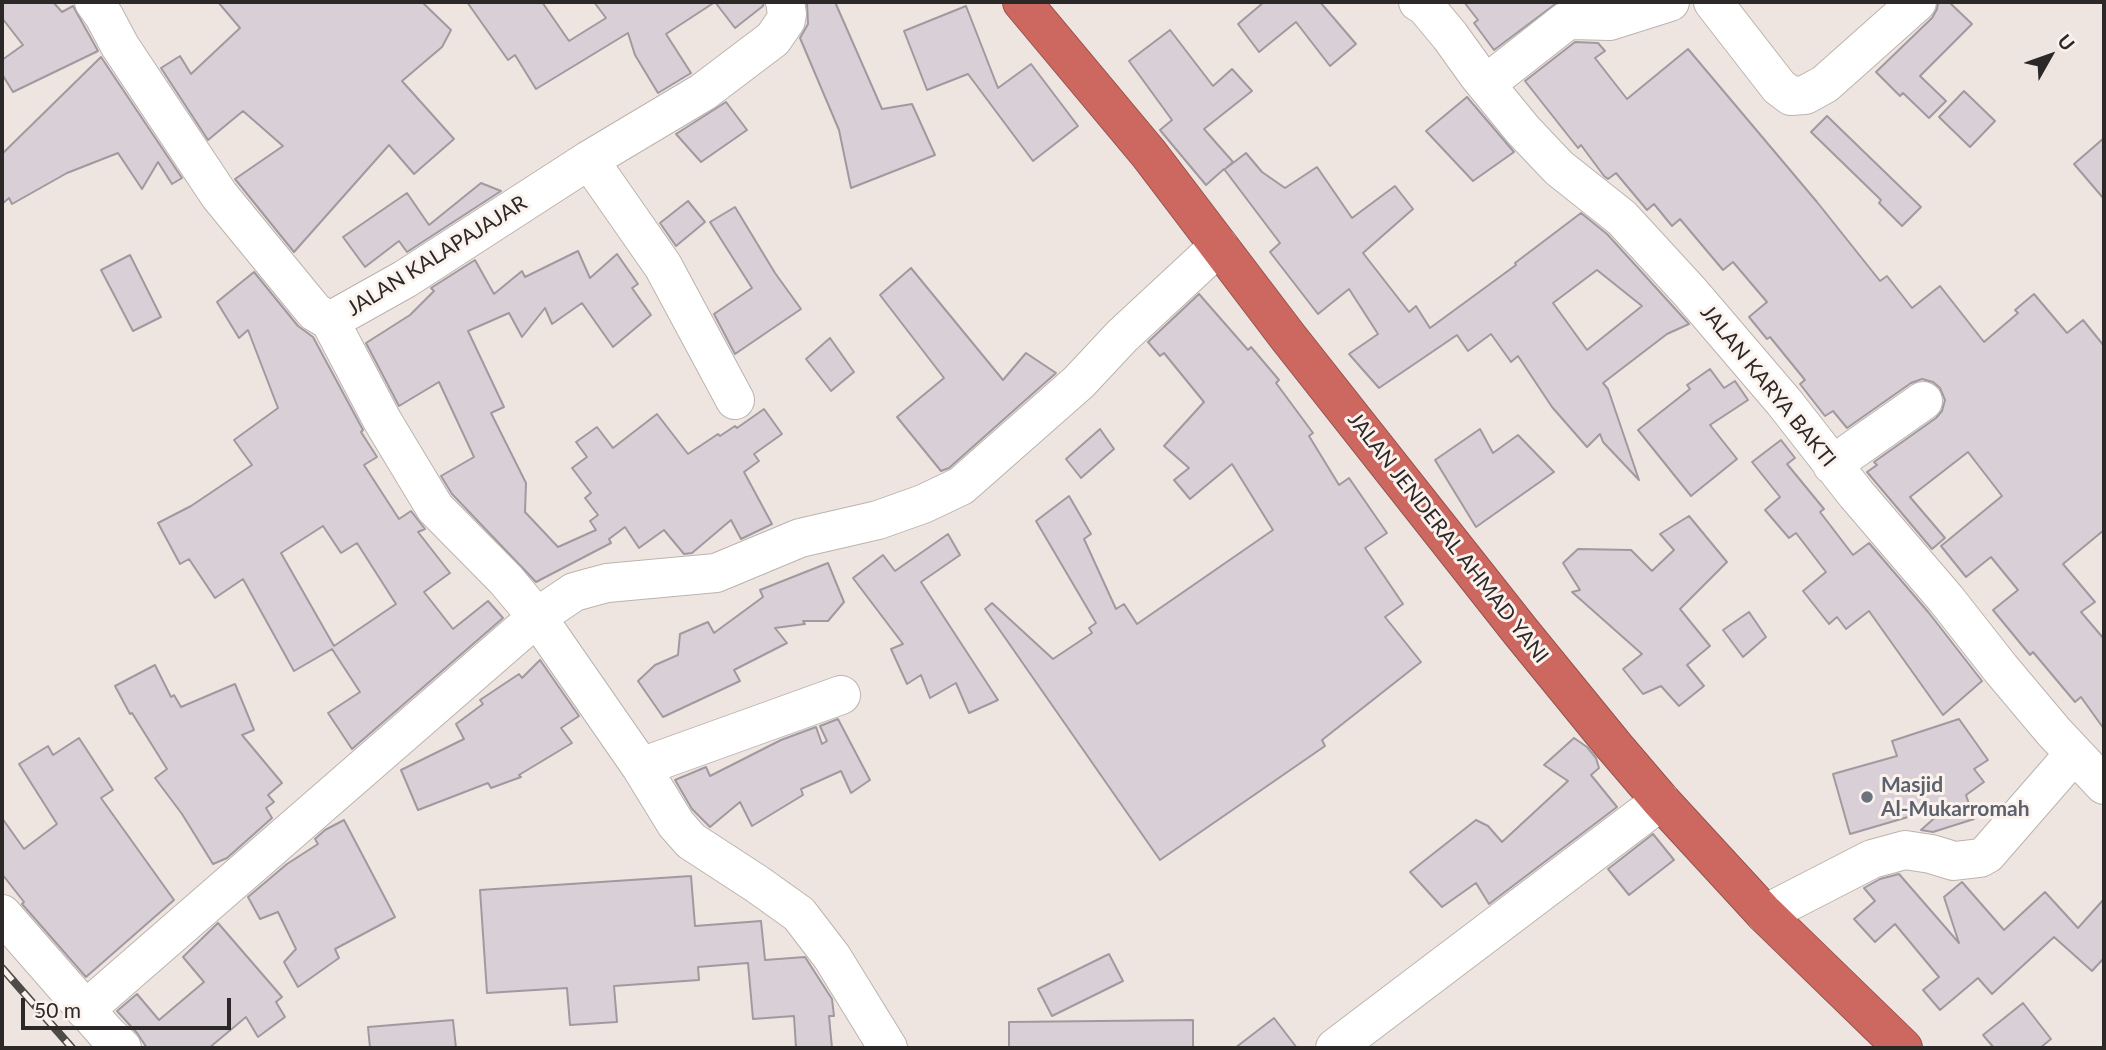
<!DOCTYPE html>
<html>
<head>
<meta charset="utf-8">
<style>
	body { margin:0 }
	#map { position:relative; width:2106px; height:1050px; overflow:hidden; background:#eee5e0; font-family:Lato,sans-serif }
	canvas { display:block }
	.frame { position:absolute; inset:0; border:4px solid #2c2827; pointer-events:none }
	.north { position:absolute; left:2015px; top:21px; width:70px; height:70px; -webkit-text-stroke:5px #fbf2ed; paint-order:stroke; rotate:50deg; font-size:19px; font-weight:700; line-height:28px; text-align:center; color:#2c2827 }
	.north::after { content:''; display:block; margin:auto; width:24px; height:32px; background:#2c2827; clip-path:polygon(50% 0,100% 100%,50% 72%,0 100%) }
	.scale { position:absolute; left:21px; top:998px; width:210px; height:32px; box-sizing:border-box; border:4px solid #2c2827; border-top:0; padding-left:9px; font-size:21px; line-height:24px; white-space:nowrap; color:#2c2827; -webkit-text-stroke:5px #fbf2ed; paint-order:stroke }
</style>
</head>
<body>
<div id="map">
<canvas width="2106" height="1050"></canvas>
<div class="frame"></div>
<div class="north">U</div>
<div class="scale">50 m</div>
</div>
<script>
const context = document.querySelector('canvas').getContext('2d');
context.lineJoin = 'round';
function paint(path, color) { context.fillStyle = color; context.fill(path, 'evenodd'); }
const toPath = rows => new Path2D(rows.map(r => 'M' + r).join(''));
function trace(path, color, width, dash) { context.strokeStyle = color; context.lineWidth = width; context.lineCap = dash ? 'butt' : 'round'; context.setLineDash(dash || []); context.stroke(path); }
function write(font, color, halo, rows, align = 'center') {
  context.font = font + ' Lato,sans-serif'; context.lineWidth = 6; context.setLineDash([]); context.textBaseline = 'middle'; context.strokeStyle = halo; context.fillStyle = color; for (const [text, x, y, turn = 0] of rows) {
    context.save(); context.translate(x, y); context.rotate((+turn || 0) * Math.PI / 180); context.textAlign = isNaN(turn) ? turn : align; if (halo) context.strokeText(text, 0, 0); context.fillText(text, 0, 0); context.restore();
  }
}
const building = toPath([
	[2,2,53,2,62,12,73,6,98,51,13,92,2,74,2,60,23,45,2,18,2,2],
	[218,2,422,2,451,30,442,47,402,81,454,139,414,174,389,145,294,252,235,179,283,146,243,111,208,140,161,68,180,56,191,74,240,28,218,2],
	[467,2,542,2,569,41,606,18,594,2,764,2,763,6,735,28,715,2,666,34,691,73,658,93,635,55,628,33,536,89,515,55,508,60,467,2],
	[807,2,835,2,882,109,912,104,935,155,851,188,839,130,800,38,808,24,807,2],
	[1264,2,1320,2,1356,44,1330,66,1296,22,1259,52,1238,24,1264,2],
	[1464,2,1558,2,1494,50,1474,23,1478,20,1464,2],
	[1938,2,1949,2,1972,24,1920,76,1946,101,1929,118,1903,93,1900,96,1876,72,1932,18,1937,9,1938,2],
	[966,6,998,88,1031,64,1078,126,1033,161,968,74,927,90,904,31,966,6],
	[1170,30,1213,86,1232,69,1252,91,1204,129,1233,162,1225,169,1246,153,1262,172,1285,188,1317,167,1352,218,1395,186,1413,209,1363,253,1409,312,1416,306,1430,328,1516,265,1515,263,1581,213,1607,234,1689,324,1667,334,1603,383,1608,389,1639,480,1603,442,1600,434,1587,447,1552,407,1518,356,1511,362,1491,334,1468,351,1457,335,1379,388,1349,354,1378,334,1349,289,1318,314,1270,252,1280,243,1224,169,1206,185,1160,130,1172,120,1129,61,1170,30],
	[1597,270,1642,306,1587,350,1553,303,1597,270],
	[1575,42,1598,43,1605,51,1595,58,1627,99,1688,49,1817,202,1880,281,1887,276,1912,308,1940,286,1984,342,2018,313,2015,310,2034,294,2067,333,2083,320,2104,346,2104,530,2063,564,2095,602,2081,612,2104,639,2104,729,2081,697,2075,702,2033,652,2030,655,1993,610,2018,590,1991,557,1966,577,1941,546,2002,496,1968,452,1910,497,1945,538,1932,549,1867,472,1877,465,1874,462,1936,418,1942,411,1945,400,1940,388,1933,382,1922,379,1911,383,1847,428,1833,411,1825,416,1800,384,1805,380,1770,337,1767,339,1749,317,1767,302,1733,262,1723,270,1680,219,1672,226,1654,204,1647,210,1616,173,1608,179,1604,176,1581,145,1578,148,1525,81,1575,42],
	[101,57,182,178,172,184,158,162,142,189,118,153,67,173,12,204,9,198,2,204,2,154,101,57],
	[1964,91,1995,121,1970,147,1939,117,1964,91],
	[1467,97,1514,152,1473,181,1426,131,1467,97],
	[726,102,747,130,701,162,676,134,726,102],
	[1827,116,1921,207,1902,226,1879,203,1881,200,1811,132,1827,116],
	[2104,138,2104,199,2074,164,2104,138],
	[481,183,501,191,407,252,399,241,365,267,343,237,407,193,429,225,481,183],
	[688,201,705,222,676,246,660,223,688,201],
	[735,207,775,273,801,309,735,354,714,314,752,288,710,222,735,207],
	[578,251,590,278,617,254,638,284,632,288,651,315,613,347,582,303,552,324,545,308,522,337,509,313,468,331,504,407,491,413,526,483,525,512,558,547,596,530,590,521,598,515,585,498,591,493,572,468,587,457,576,442,597,427,613,448,657,414,688,454,718,434,720,436,735,426,737,428,764,409,782,434,754,454,759,461,744,472,772,524,741,539,731,520,692,553,684,554,664,530,639,548,625,527,609,539,611,543,536,582,452,494,441,476,474,457,439,382,399,406,366,343,410,315,434,291,431,288,475,260,494,294,522,271,525,277,578,251],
	[130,255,161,317,133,331,101,270,130,255],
	[911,268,1003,380,1026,353,1056,373,949,468,941,471,897,417,944,378,880,295,911,268],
	[254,272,298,326,313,337,363,430,361,432,377,457,364,465,399,519,411,511,425,529,418,532,450,573,424,592,453,629,488,601,503,618,352,749,328,713,360,692,332,649,294,671,243,579,215,598,189,559,180,564,158,523,191,506,252,465,234,440,278,408,248,330,239,338,217,302,254,272],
	[323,526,341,553,357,543,396,604,334,646,281,553,323,526],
	[1199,294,1248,350,1251,347,1279,380,1276,383,1313,433,1309,436,1339,485,1349,478,1387,533,1365,548,1403,604,1385,617,1421,662,1322,740,1325,746,1160,860,985,609,992,603,1053,659,1092,633,1089,628,1096,623,1036,521,1069,496,1091,534,1084,539,1116,609,1124,604,1137,624,1273,530,1232,464,1190,499,1174,480,1189,468,1164,446,1204,402,1164,353,1160,356,1148,342,1199,294],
	[830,338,854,372,831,391,806,359,830,338],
	[1710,369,1724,388,1735,381,1748,400,1710,425,1737,459,1691,496,1638,430,1690,389,1687,385,1710,369],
	[1100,429,1114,449,1081,478,1066,459,1100,429],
	[1480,429,1493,453,1518,435,1554,472,1476,527,1435,460,1480,429],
	[1781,440,1795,458,1787,464,1824,509,1820,512,1853,555,1869,543,1929,613,1982,681,1943,715,1869,611,1846,629,1837,617,1829,624,1803,591,1826,572,1796,533,1789,538,1765,510,1780,497,1752,462,1781,440],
	[1689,516,1727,562,1680,609,1710,646,1687,665,1704,686,1679,706,1661,686,1643,694,1623,669,1642,654,1572,592,1580,590,1563,563,1578,549,1631,550,1652,571,1674,550,1660,534,1689,516],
	[948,534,960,555,921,582,998,700,969,713,956,683,930,698,921,675,907,684,891,649,903,644,853,578,883,555,895,571,948,534],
	[828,563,844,602,828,621,803,621,805,624,775,628,787,643,734,670,740,681,663,717,638,681,655,665,678,655,680,634,708,622,714,633,763,597,760,590,828,563],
	[1749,612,1766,637,1743,657,1723,630,1749,612],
	[540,660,579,716,561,728,572,743,519,775,521,777,491,788,488,783,418,810,401,770,464,739,456,724,483,704,480,700,519,674,522,678,540,660],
	[155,665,171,697,174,695,181,707,235,684,254,730,242,735,282,783,268,795,274,802,266,808,272,818,227,858,213,864,182,814,155,778,167,769,132,713,130,714,115,686,155,665],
	[838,719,870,780,851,793,841,771,801,789,803,795,752,826,740,802,710,827,692,809,675,780,706,767,710,776,781,740,816,727,822,744,827,741,820,726,838,719],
	[1959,719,1988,760,1974,769,1984,782,1966,795,1974,819,1933,832,1921,830,1949,805,1850,834,1833,774,1897,756,1892,741,1959,719],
	[79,738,113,790,101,798,174,900,86,977,22,904,24,902,2,874,2,818,24,849,57,824,19,764,48,746,53,755,79,738],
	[1574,738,1587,747,1596,758,1599,768,1591,775,1617,807,1489,904,1476,883,1442,907,1410,872,1476,820,1488,826,1502,842,1568,781,1544,765,1574,738],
	[344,820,395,917,335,949,339,958,298,987,284,962,296,949,278,912,260,919,248,897,287,864,318,844,315,839,325,830,344,820],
	[1653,834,1674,860,1629,895,1608,869,1653,834],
	[1899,874,1959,943,1944,897,1962,882,2004,930,2045,892,2078,928,2104,899,2104,958,2092,971,2054,937,1992,994,1978,978,1940,1010,1923,990,1939,977,1895,924,1875,942,1854,919,1875,901,1864,888,1880,879,1899,874],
	[691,876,695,926,761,921,765,960,805,957,832,999,834,1016,829,1016,832,1048,796,1048,794,1016,753,1019,748,963,698,967,699,980,614,986,617,1022,570,1025,567,988,487,993,480,890,691,876],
	[218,923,282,997,276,1002,285,1017,258,1037,246,1017,209,1048,147,1048,137,1033,117,1011,137,994,159,1020,204,982,183,957,218,923],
	[1109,954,1123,981,1052,1016,1038,989,1109,954],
	[2023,1003,2051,1039,2040,1048,1994,1048,1983,1035,2023,1003],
	[1274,1018,1297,1048,1235,1048,1274,1018],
	[453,1020,456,1048,370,1048,368,1027,453,1020],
	[1193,1020,1193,1048,1009,1048,1009,1022,1193,1020]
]);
paint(building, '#d8d0d6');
trace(building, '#a1999f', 2);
const minor = toPath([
	[94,2,104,16,120,46,219,195,305,300,315,312,330,321,405,279,589,160,703,92,773,39,786,20,787,14,785,2],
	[1418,2,1425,6,1450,36,1478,75,1523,130,1559,168,1622,218,1690,292,1784,402,1856,494,1946,599,2001,669,2054,732,2104,785],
	[1713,2,1779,87,1791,96,1805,95,1825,84,1917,2],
	[1486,84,1565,22,1573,20,1610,21,1670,2],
	[589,160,663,266,735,400],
	[330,321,382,420,435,508,506,580,537,617,641,767,676,824,691,841,757,884,799,914,832,957,888,1048],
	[1832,465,1923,401],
	[641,767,841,695],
	[2,914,107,1034,122,1048],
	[1765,914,1872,859,1905,850,1931,854,1954,861,1980,858,1987,854,2074,754],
	[85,1010,537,617,574,592,592,587,607,583,716,573,800,538,878,520,923,504,961,486,1079,382,1122,336,1219,246],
	[1335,1048,1661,801]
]);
const highway = toPath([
	[1022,2,1149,154,1288,337,1521,632,1614,746,1661,801,1765,914,1903,1048]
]);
trace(minor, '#bcb3af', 40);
trace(highway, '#95524d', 40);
trace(minor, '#fff', 38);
trace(highway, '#cd6861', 38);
const rail = toPath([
	[2,968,72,1048]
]);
trace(rail, '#4f4b49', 8);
trace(rail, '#fbf2ed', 5, [16]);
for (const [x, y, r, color] of [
	[1867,797,7,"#6b7280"]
]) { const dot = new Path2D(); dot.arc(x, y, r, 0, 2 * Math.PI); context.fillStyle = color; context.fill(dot); trace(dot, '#fbf2ed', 2.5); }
write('21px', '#2c2827', '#fbf2ed', [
	["JALAN KALAPAJAJAR",437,256,-32],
	["JALAN KARYA BAKTI",1768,386,51],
	["JALAN JENDERAL AHMAD YANI",1448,538,52]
]);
write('bold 21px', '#5b616d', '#fbf2ed', [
	["Masjid",1881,785],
	["Al-Mukarromah",1881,809]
], 'left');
</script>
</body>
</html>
